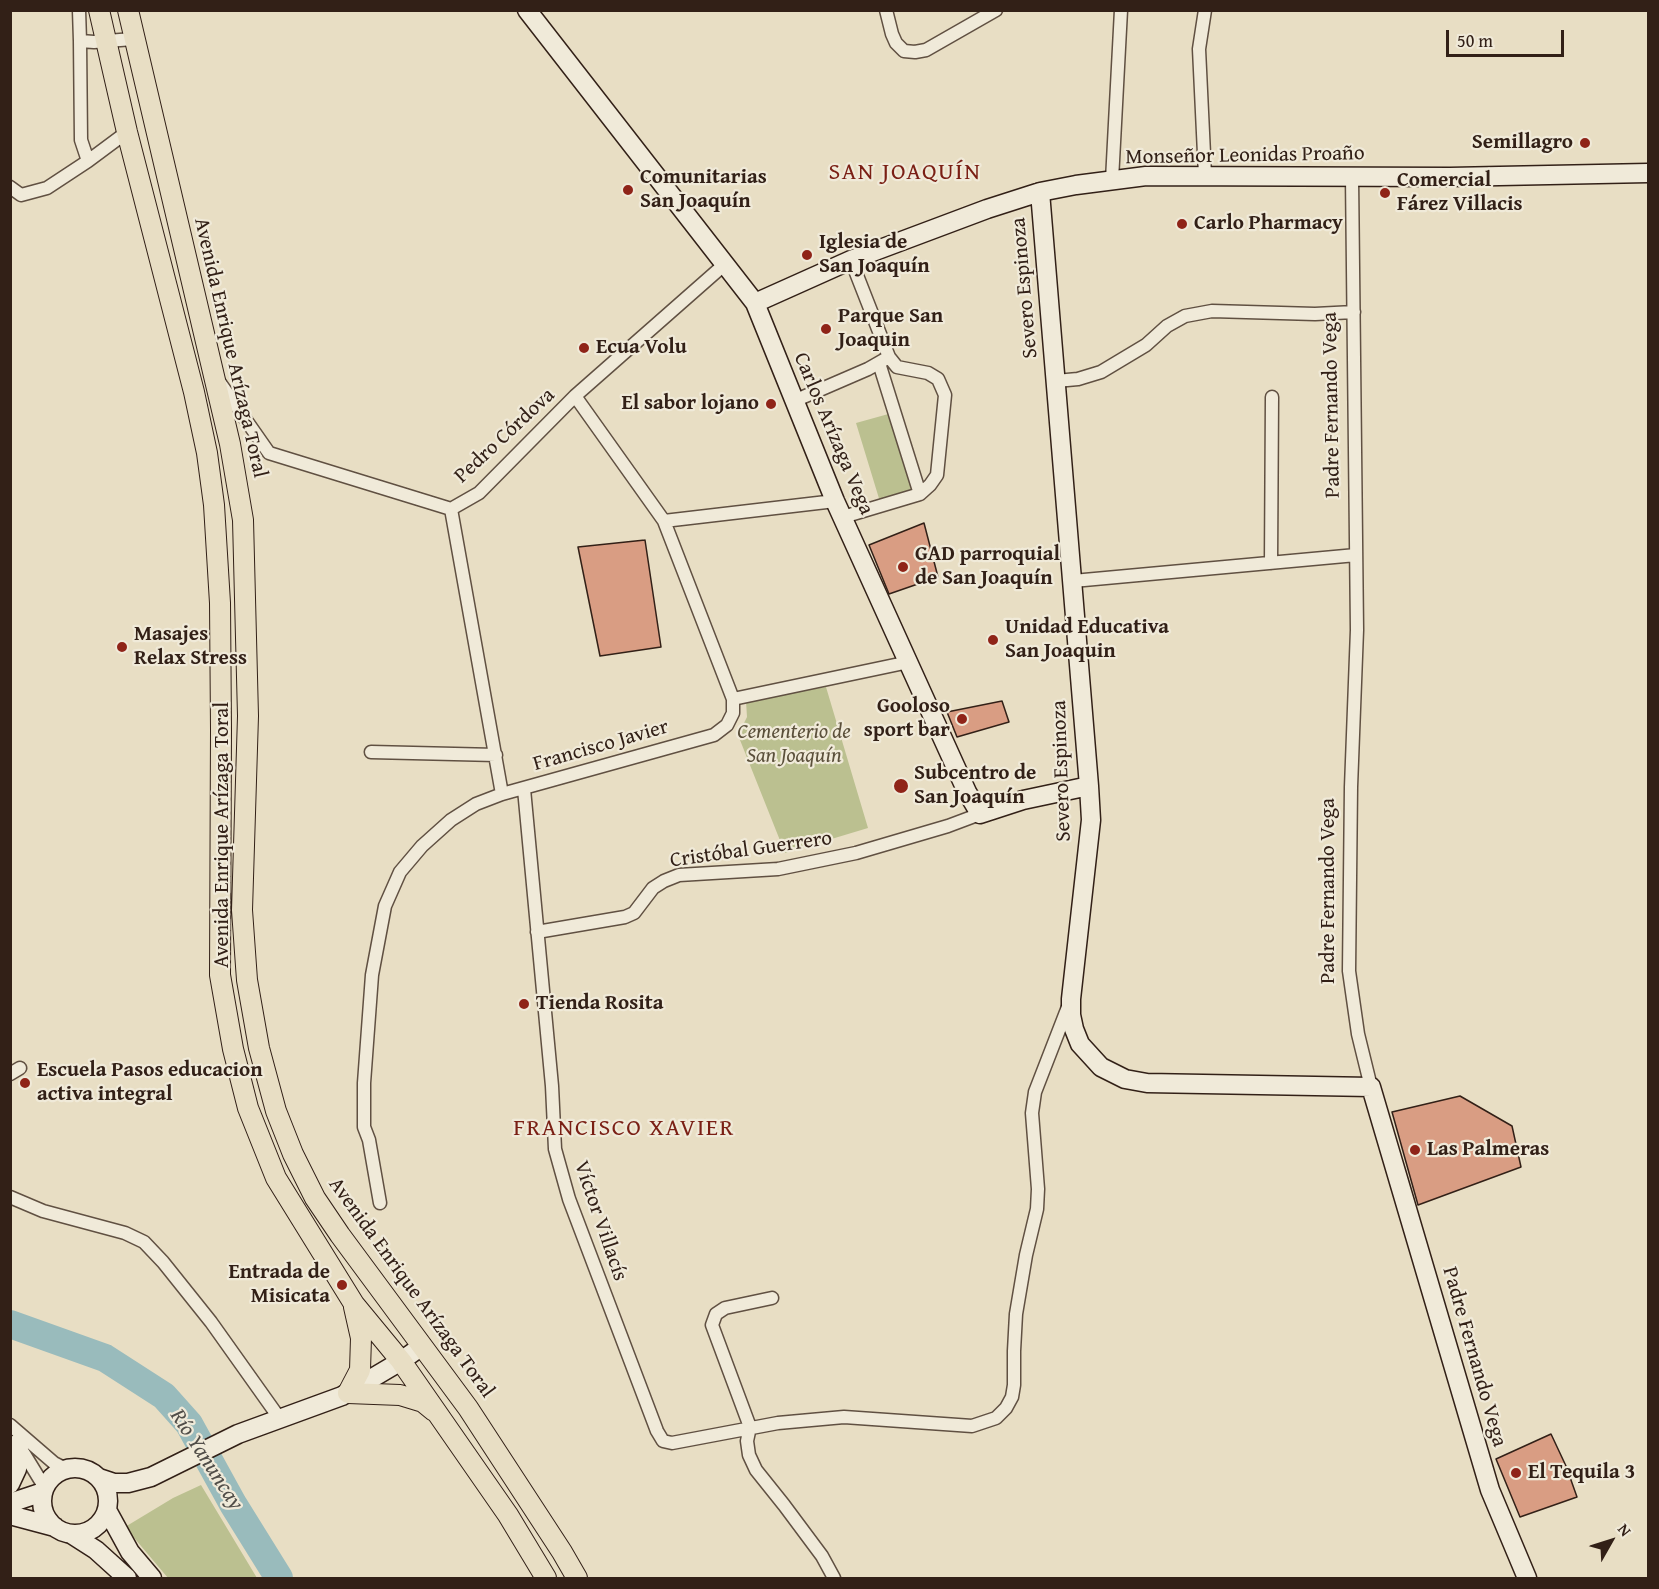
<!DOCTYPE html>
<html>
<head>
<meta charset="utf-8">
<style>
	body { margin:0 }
	#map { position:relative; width:1659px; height:1589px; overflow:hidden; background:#e8dec4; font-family:"Gentium Book Plus",serif }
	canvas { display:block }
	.frame { position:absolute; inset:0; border:12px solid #322017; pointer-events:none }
	.north { position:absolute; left:1581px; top:1511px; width:60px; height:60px; -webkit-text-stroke:4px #f0ead9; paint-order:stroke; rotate:51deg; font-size:16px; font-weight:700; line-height:24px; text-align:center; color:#322017 }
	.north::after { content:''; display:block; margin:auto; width:21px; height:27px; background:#322017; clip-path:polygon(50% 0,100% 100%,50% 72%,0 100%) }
	.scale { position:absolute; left:1446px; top:30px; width:118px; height:27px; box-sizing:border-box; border:3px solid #322017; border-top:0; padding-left:8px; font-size:18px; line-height:21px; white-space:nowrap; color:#322017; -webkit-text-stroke:4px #f0ead9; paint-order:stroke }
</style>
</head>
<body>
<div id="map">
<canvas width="1659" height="1589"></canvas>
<div class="frame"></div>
<div class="north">N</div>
<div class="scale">50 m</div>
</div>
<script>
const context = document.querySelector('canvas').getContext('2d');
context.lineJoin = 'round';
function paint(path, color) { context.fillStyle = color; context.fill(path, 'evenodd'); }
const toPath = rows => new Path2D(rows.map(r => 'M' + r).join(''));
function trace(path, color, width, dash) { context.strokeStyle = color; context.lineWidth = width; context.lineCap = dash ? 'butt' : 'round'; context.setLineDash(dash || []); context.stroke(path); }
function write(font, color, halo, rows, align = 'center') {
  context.font = font + ' "Gentium Book Plus",serif'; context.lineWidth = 4.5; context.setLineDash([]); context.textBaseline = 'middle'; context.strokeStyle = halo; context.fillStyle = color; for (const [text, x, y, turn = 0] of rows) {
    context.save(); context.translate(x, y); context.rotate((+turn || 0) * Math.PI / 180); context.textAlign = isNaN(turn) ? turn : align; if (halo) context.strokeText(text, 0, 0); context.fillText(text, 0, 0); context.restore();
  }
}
paint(toPath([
	[892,413,919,491,881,505,856,423],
	[826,687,868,828,785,853,738,735,747,717,746,701],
	[201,1485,257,1578,168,1578,125,1527,173,1498]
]), '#bbc090');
trace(toPath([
	[10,1324,105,1358,164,1396,189,1424,233,1504,279,1578]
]), '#99bbbc', 28);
const building = toPath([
	[924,523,938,577,889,594,869,545,924,523],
	[645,540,661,647,600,656,578,547,645,540],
	[1002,701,1009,722,957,737,947,712,1002,701],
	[1460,1096,1512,1126,1521,1167,1418,1205,1392,1112,1460,1096],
	[1551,1434,1566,1466,1577,1497,1520,1517,1496,1459,1551,1434]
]);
paint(building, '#d99d83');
trace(building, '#322017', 1.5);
const street = toPath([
	[79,10,80,41,94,42,133,39],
	[886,10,892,34,896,43,904,51,915,52,926,50,996,10],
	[1205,10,1199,49,1205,175],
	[80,41,81,140,88,161],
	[1352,177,1357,630,1351,787,1349,971,1358,1034,1371,1087],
	[1112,180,1121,10],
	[10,187,21,195,47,188,88,161,127,132],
	[889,357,897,367,928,373,938,379,945,395,937,475,930,485,920,494],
	[1056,381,1078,379,1101,372,1146,345,1167,326,1185,316,1212,311,1315,314,1354,312],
	[220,383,269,453,451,509,479,493,575,396,725,264],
	[794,401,868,369,889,357,851,260],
	[451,509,502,794],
	[843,517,920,494,879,363],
	[664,521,835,501],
	[1271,563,1272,397],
	[1073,581,1356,555],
	[733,699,909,662],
	[371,752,496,755],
	[524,789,552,1086,555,1149,569,1199,657,1431,663,1441,672,1443,778,1423,844,1417,972,1426,996,1418,1006,1408,1012,1397,1014,1385,1014,1351,1016,1314,1026,1255,1037,1209,1038,1189,1032,1113,1035,1092,1068,1007],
	[537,932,625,917,634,913,653,888,664,881,679,875,778,869,856,853,948,826,980,814],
	[10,1074,20,1068],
	[10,1197,43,1211,125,1233,144,1242,163,1262,211,1322,280,1419],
	[380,1203,369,1140,364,1127,364,1083,372,975,385,906,400,872,422,846,451,820,476,804,502,794,714,735,727,725,733,713,733,699,664,521,575,396],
	[772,1298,725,1308,716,1314,712,1325,750,1427,747,1441,749,1455,756,1470,784,1505,822,1556,834,1578],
	[10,1425,54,1463,66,1469],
	[20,1447,45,1488]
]);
const secondary = toPath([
	[527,10,755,303,835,501,967,792,980,814,1023,800,1089,786],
	[1040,192,1089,786,1091,820,1071,999,1071,1015,1074,1029,1080,1044,1101,1067,1125,1079,1147,1083,1371,1087,1490,1490,1527,1578],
	[755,303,851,260,987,209,1040,192,1076,185,1146,176,1450,177,1648,173],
	'42 1501a33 33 0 1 1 66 0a33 33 0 1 1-66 0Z',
	[99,1478,114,1483,128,1483,151,1477,238,1434,342,1396,401,1361,422,1346],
	[10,1484,17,1469,19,1453,18,1443],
	[10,1503,43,1492],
	[107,1510,130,1552,152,1578],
	[10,1515,55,1527],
	[71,1534,96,1550,127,1578]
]);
const primary = toPath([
	[99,10,127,132,194,392,207,453,214,505,220,603,221,730,220,975,233,1049,248,1108,276,1178,354,1304,401,1361,508,1515,546,1578],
	[128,10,230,444,243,520,248,716,242,910,247,980,259,1048,276,1111,293,1154,315,1198,340,1235,468,1408,562,1552,577,1578],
	[348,1393,400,1395,423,1402,434,1411],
	[348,1393,360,1370,361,1338,354,1307]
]);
trace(street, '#605042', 15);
trace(secondary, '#322017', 21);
trace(primary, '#322017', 22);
trace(street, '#f0ead9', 12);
trace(secondary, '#f0ead9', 18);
trace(primary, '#e8dec4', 20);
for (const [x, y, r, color] of [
	[1585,143,6,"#8f2418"],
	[628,190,6,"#8f2418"],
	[1385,193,6,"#8f2418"],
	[1182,224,6,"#8f2418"],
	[807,255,6,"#8f2418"],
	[826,329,6,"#8f2418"],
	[584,348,6,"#8f2418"],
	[771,404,6,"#8f2418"],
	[903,567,6,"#8f2418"],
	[993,640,6,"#8f2418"],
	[122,647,6,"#8f2418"],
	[962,719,6,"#8f2418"],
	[901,786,8,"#8f2418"],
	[524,1004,6,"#8f2418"],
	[25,1083,6,"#8f2418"],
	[1415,1150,6,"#8f2418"],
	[342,1285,6,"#8f2418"],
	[1516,1473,6,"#8f2418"]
]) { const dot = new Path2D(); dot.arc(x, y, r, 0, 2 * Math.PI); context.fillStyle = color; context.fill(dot); trace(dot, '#f0ead9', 2); }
write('bold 21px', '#322017', '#f0ead9', [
	["Semillagro",1573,143,"right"],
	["Comunitarias",640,178],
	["San Joaquín",640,202],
	["Comercial",1397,181],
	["Fárez Villacis",1397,205],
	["Carlo Pharmacy",1194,224],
	["Iglesia de",819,243],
	["San Joaquín",819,267],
	["Parque San",838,317],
	["Joaquin",838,341],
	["Ecua Volu",596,348],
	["El sabor lojano",759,404,"right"],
	["GAD parroquial",915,555],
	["de San Joaquín",915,579],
	["Unidad Educativa",1005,628],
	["San Joaquin",1005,652],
	["Masajes",134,635],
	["Relax Stress",134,659],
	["Gooloso",950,707,"right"],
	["sport bar",950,731,"right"],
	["Subcentro de",914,774],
	["San Joaquín",914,798],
	["Tienda Rosita",536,1004],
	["Escuela Pasos educacion",37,1071],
	["activa integral",37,1095],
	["Las Palmeras",1427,1150],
	["Entrada de",330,1273,"right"],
	["Misicata",330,1297,"right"],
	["El Tequila 3",1528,1473]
], 'left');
write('21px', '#322017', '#f0ead9', [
	["Monseñor Leonidas Proaño",1245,156,-1],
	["Severo Espinoza",1025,288,-95],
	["Avenida Enrique Arízaga Toral",230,348,77],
	["Padre Fernando Vega",1332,405,-91],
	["Carlos Arízaga Vega",833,434,67],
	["Pedro Córdova",505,436,-43],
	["Francisco Javier",601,746,-16],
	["Severo Espinoza",1062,771,-92],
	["Avenida Enrique Arízaga Toral",223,835,-90],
	["Cristóbal Guerrero",751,850,-8],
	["Padre Fernando Vega",1329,891,-90],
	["Víctor Villacís",600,1221,71],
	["Avenida Enrique Arízaga Toral",411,1288,54],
	["Padre Fernando Vega",1474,1357,74]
]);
write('italic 21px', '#5b503b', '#f0ead9', [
	["Cementerio de",794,733],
	["San Joaquín",794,757]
]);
write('italic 22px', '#514e49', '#f0ead9', [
	["Río Yanuncay",206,1460,57]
]);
context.letterSpacing = '1.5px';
write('24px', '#7a1f14', '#f0ead9', [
	["SAN JOAQUÍN",905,173],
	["FRANCISCO XAVIER",624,1129]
]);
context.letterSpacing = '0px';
</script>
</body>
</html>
